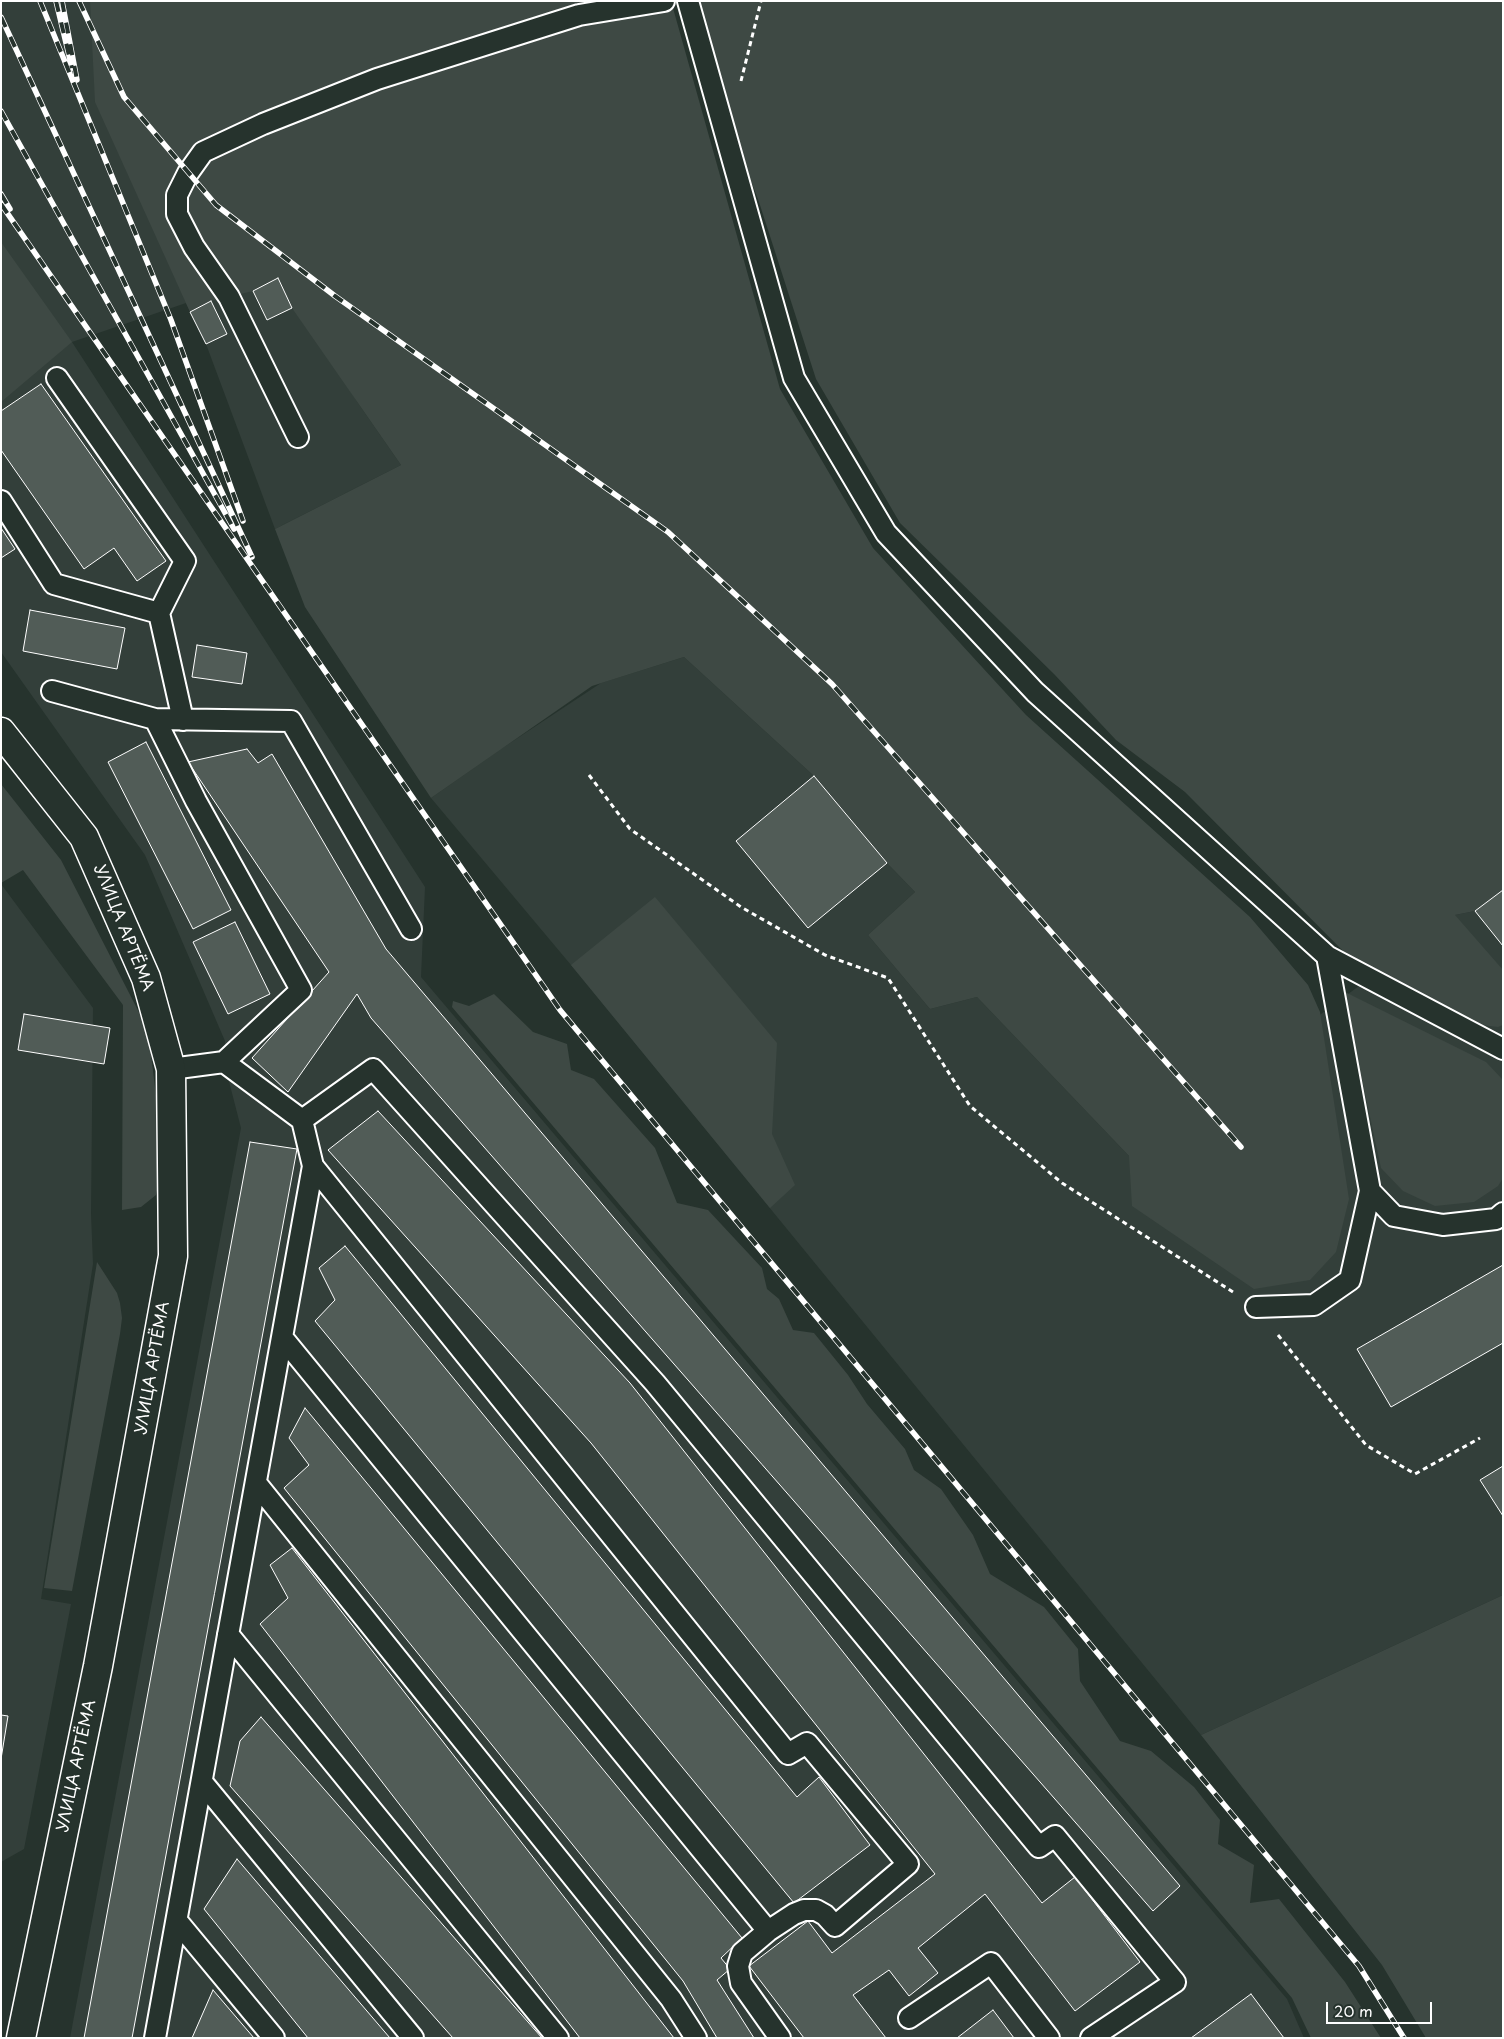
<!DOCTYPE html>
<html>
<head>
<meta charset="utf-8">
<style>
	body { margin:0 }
	#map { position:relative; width:1504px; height:2039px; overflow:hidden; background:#26332d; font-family:"Playpen Sans",sans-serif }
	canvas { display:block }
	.frame { position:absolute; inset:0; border:2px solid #fff; pointer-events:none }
	.scale { position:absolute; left:1326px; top:2002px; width:106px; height:22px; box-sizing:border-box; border:2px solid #fff; border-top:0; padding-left:6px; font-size:15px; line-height:18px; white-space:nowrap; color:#fff; -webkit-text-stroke:4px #26332d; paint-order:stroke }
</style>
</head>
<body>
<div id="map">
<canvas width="1504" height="2039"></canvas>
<div class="frame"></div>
<div class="scale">20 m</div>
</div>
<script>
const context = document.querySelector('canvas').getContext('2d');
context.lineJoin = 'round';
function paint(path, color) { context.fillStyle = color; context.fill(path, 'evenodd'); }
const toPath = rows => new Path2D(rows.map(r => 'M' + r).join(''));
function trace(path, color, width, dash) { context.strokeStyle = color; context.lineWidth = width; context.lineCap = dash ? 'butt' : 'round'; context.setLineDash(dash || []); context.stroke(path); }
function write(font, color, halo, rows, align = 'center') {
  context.font = font + ' "Playpen Sans",sans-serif'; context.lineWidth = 4; context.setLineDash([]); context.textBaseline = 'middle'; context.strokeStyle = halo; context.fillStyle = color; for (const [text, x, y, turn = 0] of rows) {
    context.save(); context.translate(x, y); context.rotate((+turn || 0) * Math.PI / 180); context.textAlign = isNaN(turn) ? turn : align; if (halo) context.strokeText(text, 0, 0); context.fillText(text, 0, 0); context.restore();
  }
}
paint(toPath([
	[1,1,96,1,277,271,358,403,401,465,275,529,206,344,186,303,72,342,425,887,421,977,1287,1999,1304,2038,70,2038,241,1128,224,1062,225,1041,145,855,1,652],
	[684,657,814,776,887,863,915,892,868,935,930,1009,977,997,1129,1156,1455,915,1475,911,1503,890,1503,1595,1201,1735,571,965,431,798,501,749,601,683],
	[1,884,93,1008,91,1214,93,1264,41,1599,71,1604,24,1849,1,1862]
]), '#333f3a');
paint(toPath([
	[90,1,671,1,780,389,873,548,1026,715,1250,917,1308,985,1320,1012,1349,1199,1336,1252,1310,1280,1254,1289,1132,1206,1129,1156,977,997,930,1009,868,935,915,892,887,863,814,776,684,657,592,686,431,798,305,607,275,529,401,465,292,308,278,279,253,291,211,301,190,312,95,102],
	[699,1,1503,1,1503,890,1475,911,1455,915,1503,970,1503,1025,1498,1027,1474,1024,1351,959,1185,792,1116,740,1054,674,900,523,816,379,759,202,748,173],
	[1,242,72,342,1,402],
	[1,784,61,860,148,1030,164,1161,156,1195,141,1207,122,1210,123,1005,23,870,1,883],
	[655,897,777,1043,772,1134,795,1185,770,1208,571,965],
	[1343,991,1486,1062,1502,1079,1503,1178,1498,1186,1474,1202,1435,1206,1403,1191,1381,1168],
	[494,994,533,1032,567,1044,571,1070,594,1079,655,1148,677,1203,708,1210,762,1268,767,1289,779,1299,793,1330,814,1333,848,1375,867,1404,905,1449,914,1470,941,1489,973,1535,990,1574,1044,1607,1078,1649,1080,1681,1120,1741,1151,1751,1194,1787,1220,1820,1218,1844,1254,1865,1250,1903,1279,1899,1345,1982,1381,2038,1311,2038,1292,1998,452,1007,453,1001,469,1006],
	[97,1262,117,1293,120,1303,122,1318,120,1334,72,1591,44,1588],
	[1503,1595,1503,2038,1426,2038,1382,1965,1201,1735]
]), '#3e4944');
const building = toPath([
	[278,278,292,308,267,320,253,291,278,278],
	[211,301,227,334,206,344,190,312,211,301],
	[41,384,166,561,137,581,114,548,84,569,1,450,1,411,41,384],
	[1,528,15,549,1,558,1,528],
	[30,610,125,628,117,669,23,651,30,610],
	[197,645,247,653,242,684,192,677,197,645],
	[146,742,231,910,193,929,108,762,146,742],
	[247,749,258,763,272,754,386,949,1180,1886,1153,1911,371,1018,357,994,288,1092,252,1058,329,972,188,762,247,749],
	[814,776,887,863,808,928,736,841,814,776],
	[1503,890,1503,946,1475,911,1503,890],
	[235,922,270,994,228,1014,193,942,235,922],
	[24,1014,110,1028,104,1064,18,1050,24,1014],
	[378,1111,630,1383,1042,1903,1075,1877,1140,1962,1075,2011,985,1894,918,1948,938,1973,909,1996,889,1970,853,1995,886,2038,804,2038,749,1966,808,1921,832,1953,935,1874,591,1443,328,1150,378,1111],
	[250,1142,297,1149,132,2038,84,2038,250,1142],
	[345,1246,797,1797,819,1777,870,1845,794,1903,315,1321,335,1300,319,1268,345,1246],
	[1503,1265,1503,1343,1391,1407,1357,1349,1503,1265],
	[305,1408,742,1938,721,1958,730,1969,717,1980,754,2038,717,2038,683,1981,284,1488,309,1465,289,1438,305,1408],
	[1503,1466,1503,1516,1480,1480,1503,1466],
	[292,1548,674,2038,580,2038,260,1624,288,1598,270,1565,292,1548],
	[1,1715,8,1716,1,1759,1,1715],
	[261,1717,542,2038,453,2038,230,1786,240,1741,261,1717],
	[237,1859,390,2038,308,2038,204,1909,237,1859],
	[213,1990,254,2038,192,2038,213,1990],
	[1251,1994,1284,2038,1191,2038,1251,1994],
	[993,2010,1014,2038,957,2038,993,2010]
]);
paint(building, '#515c57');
trace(building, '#fff', 1);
const service = toPath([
	[688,1,794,378,886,533,1035,692,1327,956,1503,1049],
	[298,437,229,297,194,247,177,214,177,195,188,173,203,152,263,124,377,79,579,15,664,1],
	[1,501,54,584,159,613,185,561,57,378],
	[159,613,183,720],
	[52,691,155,719],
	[1327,956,1370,1191,1394,1216,1443,1225,1496,1219,1503,1213],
	[224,1062,301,990,196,801,155,719,291,721,411,929],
	[302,1120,373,1069,655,1383,1039,1847,1055,1836,1175,1982,1091,2038],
	[313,1166,788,1754,807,1743,908,1864,835,1926,825,1915,816,1910,804,1910,794,1914,768,1931,742,1953,738,1966,741,1983,780,2038],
	[1256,1307,1314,1305,1350,1280,1370,1191],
	[282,1337,768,1931],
	[256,1483,671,1999,696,2038],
	[228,1634,558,2038],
	[202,1782,413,2038],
	[177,1921,274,2038],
	[909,2018,991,1963,1049,2038],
	[155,2038,313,1166,302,1120,224,1062,171,1069]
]);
const tertiary = toPath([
	[1,732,84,837,146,978,171,1069,173,1256,98,1666,21,2038]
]);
trace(service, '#fff', 24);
trace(tertiary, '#fff', 31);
trace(toPath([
	[741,81,761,1],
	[589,775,630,829,741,907,825,955,888,978,970,1106,1062,1183,1233,1292],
	[1278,1335,1366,1445,1415,1474,1480,1438]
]), '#fff', 3, [5, 4]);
trace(service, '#26332d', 20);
trace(tertiary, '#26332d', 28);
const rail = toPath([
	[40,1,171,320,243,521],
	[56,1,72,68],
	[62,1,77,80],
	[79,1,124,97,216,205,335,296,668,532,832,684,1241,1147],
	[1,17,252,557],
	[1,111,234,529],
	[1,194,10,209],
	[1,204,560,1010,1359,1966,1404,2038]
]);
trace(rail, '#fff', 5.5);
trace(rail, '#26332d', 4, [11]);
write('16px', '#fff', '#26332d', [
	["УЛИЦА АРТЁМА",123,928,68],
	["УЛИЦА АРТЁМА",153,1368,-80],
	["УЛИЦА АРТЁМА",77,1766,-78]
]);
</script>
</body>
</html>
